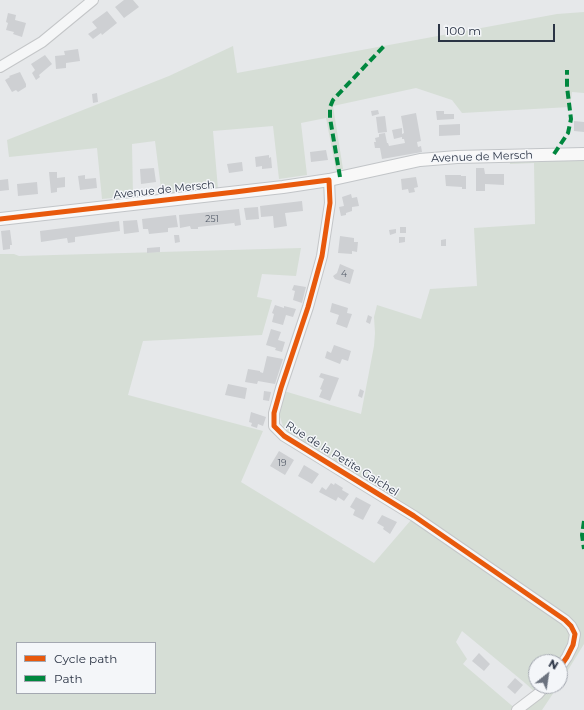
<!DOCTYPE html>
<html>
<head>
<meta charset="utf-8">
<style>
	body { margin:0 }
	#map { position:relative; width:584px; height:710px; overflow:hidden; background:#e6e8ea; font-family:Montserrat,sans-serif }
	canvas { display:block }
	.legend { position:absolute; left:16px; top:642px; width:140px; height:52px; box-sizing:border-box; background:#f4f6f9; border:1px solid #a4a8b1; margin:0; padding:5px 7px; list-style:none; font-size:12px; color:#2b3445 }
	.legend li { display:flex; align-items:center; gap:8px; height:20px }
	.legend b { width:20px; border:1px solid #a4a8b1 }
	.north { position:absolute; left:528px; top:654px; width:40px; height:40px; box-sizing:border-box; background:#f4f6f9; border:1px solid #a4a8b1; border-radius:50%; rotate:30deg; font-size:11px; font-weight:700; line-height:16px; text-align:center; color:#2b3445 }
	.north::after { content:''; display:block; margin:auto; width:14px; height:18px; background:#6c737f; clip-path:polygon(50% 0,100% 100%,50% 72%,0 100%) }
	.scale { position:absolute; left:438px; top:24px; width:117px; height:18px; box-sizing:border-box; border:2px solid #2b3445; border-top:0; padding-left:5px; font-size:12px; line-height:14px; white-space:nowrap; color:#2b3445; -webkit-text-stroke:3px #f4f6f9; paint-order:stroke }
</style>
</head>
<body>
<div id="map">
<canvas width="584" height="710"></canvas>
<ul class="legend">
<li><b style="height:5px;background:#e8590c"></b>Cycle path</li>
<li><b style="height:5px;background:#00873e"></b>Path</li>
</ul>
<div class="north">N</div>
<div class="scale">100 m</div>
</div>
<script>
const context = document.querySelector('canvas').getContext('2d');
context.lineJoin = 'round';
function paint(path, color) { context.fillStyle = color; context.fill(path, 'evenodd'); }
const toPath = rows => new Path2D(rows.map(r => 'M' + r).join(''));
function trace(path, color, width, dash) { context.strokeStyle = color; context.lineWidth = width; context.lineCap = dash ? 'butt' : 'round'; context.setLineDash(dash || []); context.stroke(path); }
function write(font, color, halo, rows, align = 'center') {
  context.font = font + ' Montserrat,sans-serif'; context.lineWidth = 3; context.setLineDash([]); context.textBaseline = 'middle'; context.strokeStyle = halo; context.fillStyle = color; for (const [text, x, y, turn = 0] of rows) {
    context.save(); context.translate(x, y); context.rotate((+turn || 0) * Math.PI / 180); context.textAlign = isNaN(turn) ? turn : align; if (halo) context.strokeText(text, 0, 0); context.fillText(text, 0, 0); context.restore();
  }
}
paint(toPath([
	[584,12,584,93,572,92,570,107,462,113,452,100,416,88,333,106,343,169,336,170,326,118,301,123,307,175,279,179,273,126,213,131,218,189,162,196,155,141,132,144,133,196,102,199,97,148,9,157,7,140,169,76,233,46,237,73,557,14],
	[584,154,584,644,560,683,560,662,536,662,536,686,558,686,542,710,0,710,0,254,14,254,19,256,301,248,296,276,262,274,257,297,272,300,262,335,143,341,128,395,263,431,241,482,374,563,411,520,291,435,283,426,279,414,284,391,361,414,374,346,375,333,374,317,377,305,421,319,430,289,477,286,474,228,535,224,534,163,510,164,510,155],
	[462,631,525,683,537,694,517,710,463,664,467,659,456,642],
	[17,643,155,643,155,693,17,693]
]), '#d6ded6');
paint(toPath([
	[124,0,133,0,139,7,124,18,115,7],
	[107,11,117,23,102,35,101,33,93,39,88,34,97,28,92,22],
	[8,13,16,15,15,20,26,23,22,37,13,34,14,32,6,30,8,23,6,22],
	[78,49,80,61,66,63,66,68,56,69,55,56,65,55,64,51],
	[45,55,52,64,39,75,40,77,36,80,32,73,35,70,31,64],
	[20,72,26,84,26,87,18,92,16,90,12,92,5,80,10,77,9,76],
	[97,93,98,102,93,103,92,94],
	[378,110,379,114,372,116,371,111],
	[436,111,444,111,444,114,454,114,454,119,437,120],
	[416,113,421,141,417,142,418,147,421,146,422,152,382,159,380,148,375,148,374,142,376,142,375,138,379,137,379,134,385,133,387,143,388,143,389,146,405,143,404,139,402,139,402,137,394,139,392,130,402,128,402,134,404,133,401,116],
	[385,116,387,132,378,133,376,117],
	[574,121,584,122,584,132,574,131],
	[460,124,460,135,439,136,439,125],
	[326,150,328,160,311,162,310,152],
	[269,155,269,158,271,157,272,168,262,169,262,166,256,167,255,157],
	[242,162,243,171,229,173,227,164],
	[154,168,156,182,141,184,140,169],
	[476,168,484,168,485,174,504,174,504,185,485,184,485,191,476,191],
	[49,172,57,172,57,178,65,177,65,187,57,188,57,192,51,193],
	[85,175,85,179,96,178,97,188,80,190,78,176],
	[445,175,461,175,461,176,466,176,466,189,462,189,462,187,446,186],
	[416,177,418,187,414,188,415,192,409,193,408,189,402,190,401,179],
	[8,179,9,190,0,191,0,180],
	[37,182,38,194,18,196,17,184],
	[351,194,352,198,357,197,359,206,352,207,352,211,346,213,346,215,341,216,339,207,344,206,342,197],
	[302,201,303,211,285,213,287,226,274,228,273,216,261,217,260,206],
	[258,207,259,219,246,220,244,208],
	[239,209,241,225,235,226,234,222,234,223,198,227,198,229,191,229,190,226,180,228,179,215],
	[176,215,178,227,168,228,168,232,149,234,148,229,143,229,142,219],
	[137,220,139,232,124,234,123,221],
	[119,221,120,231,75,237,75,242,68,243,67,238,41,242,40,231],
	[400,227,406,227,406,233,400,233],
	[396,229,396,233,390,235,389,230],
	[10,230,12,245,10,245,10,249,3,250,1,231],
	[174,235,179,235,180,242,175,243],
	[340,236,354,238,354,242,358,242,357,252,352,251,352,254,338,253],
	[399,237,405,237,405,242,399,243],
	[446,239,446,246,441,246,441,240],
	[160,247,160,252,147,253,147,248],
	[340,264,354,270,350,284,335,279,333,276,337,273],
	[294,285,306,287,302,303,293,300,295,291,292,290],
	[332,303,348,308,347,313,352,314,347,328,336,324,339,315,330,312],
	[275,305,284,308,284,306,296,309,293,317,286,315,283,325,272,322,274,314,272,313],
	[368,315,372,317,370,324,366,322],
	[271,329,281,332,278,340,285,342,282,352,275,350,276,348,266,345],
	[334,345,351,351,348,361,342,359,340,364,325,358,327,351,331,353],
	[267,356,283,359,275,384,258,381,257,384,245,382,248,369,260,371,260,372,263,373],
	[321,373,339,378,330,401,319,397,322,390,320,389,324,379,319,377],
	[228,384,247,388,245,399,225,395],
	[360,389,364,391,362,398,358,396],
	[264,391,271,392,269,401,263,400],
	[251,412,266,417,263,426,258,424,257,428,251,426,252,423,249,422],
	[279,451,294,460,285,475,270,466],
	[304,465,319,474,312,484,298,476],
	[331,483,334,485,335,483,343,488,342,490,349,494,344,501,338,497,336,501,319,492,322,487,326,490],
	[356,497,371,505,363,520,353,515,355,510,350,507],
	[382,515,397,522,390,534,383,529,384,527,377,523],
	[479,653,490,664,484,671,472,661],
	[515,678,523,685,515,694,507,687]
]), '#ced0d3');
const minor = toPath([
	[0,67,42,42,93,0],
	[329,180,330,203,322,256,308,307,281,388,274,413,274,426,284,436,414,516,565,620,571,626,575,634,573,645,567,657,560,667],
	[517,710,538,694,545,686]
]);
const major = toPath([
	[0,219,283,187,329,180,420,160,457,157,584,154]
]);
trace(minor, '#c4c6c8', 12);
trace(major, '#c2c5c8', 14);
trace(minor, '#f5f6f7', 10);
trace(major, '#f8f8f8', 12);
trace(toPath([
	[554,154,568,133,571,119,567,87,567,70],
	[340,177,330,118,330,107,333,100,384,46],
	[584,521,582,535,584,549]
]), '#00873e', 4, [8, 4]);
trace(toPath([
	[0,219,235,192,329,180,330,203,322,256,308,307,281,388,274,413,274,426,284,436,414,516,565,620,571,626,575,634,573,645,567,657,560,667]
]), '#e8590c', 5);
write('9px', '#545c69', null, [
	["251",212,219],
	["4",344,274],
	["19",282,463]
]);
write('11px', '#2b3445', '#f4f6f9', [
	["Avenue de Mersch",482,157,-2],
	["Avenue de Mersch",164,190,-6],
	["Rue de la Petite Gaichel",342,459,32]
]);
</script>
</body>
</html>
